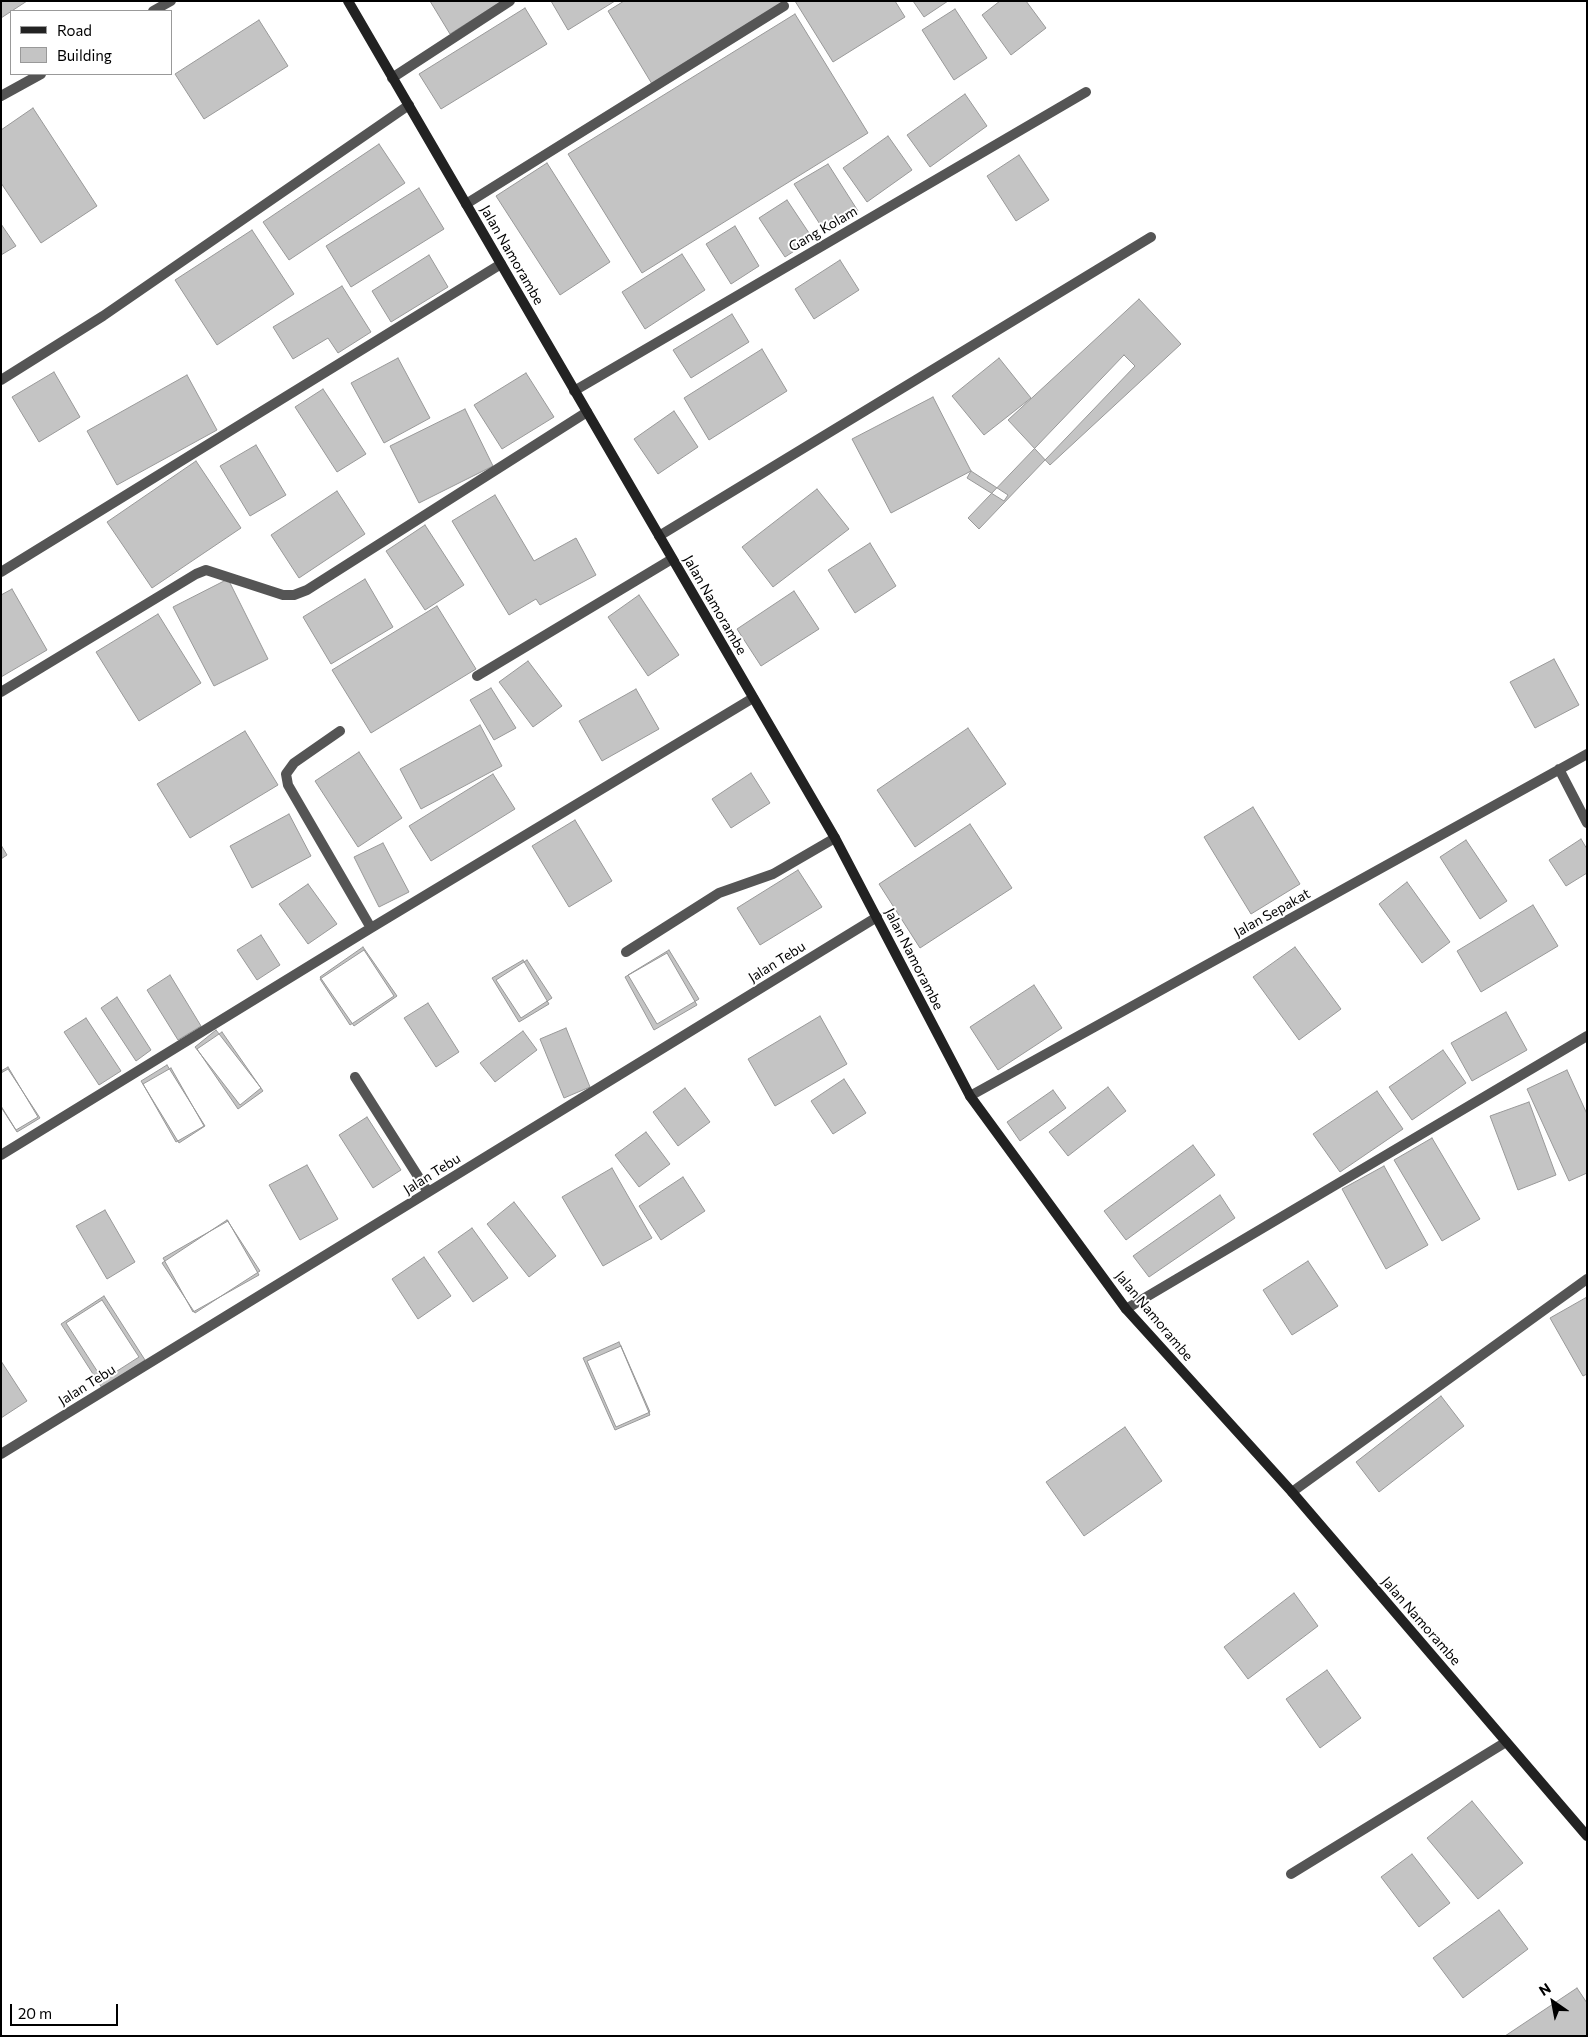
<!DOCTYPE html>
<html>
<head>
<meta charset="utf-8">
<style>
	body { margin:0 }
	#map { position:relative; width:1588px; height:2037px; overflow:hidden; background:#fff; font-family:Commissioner,sans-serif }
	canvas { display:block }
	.frame { position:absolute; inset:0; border:2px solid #000; pointer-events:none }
	.legend { position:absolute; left:10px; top:10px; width:162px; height:65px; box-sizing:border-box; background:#fff; border:1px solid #999; margin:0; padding:6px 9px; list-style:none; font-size:15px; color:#000 }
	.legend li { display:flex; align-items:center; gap:10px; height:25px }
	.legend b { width:25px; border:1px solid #999 }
	.north { position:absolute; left:1528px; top:1977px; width:50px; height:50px; -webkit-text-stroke:4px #fff; paint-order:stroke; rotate:327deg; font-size:14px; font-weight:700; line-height:20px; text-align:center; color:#000 }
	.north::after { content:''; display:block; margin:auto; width:18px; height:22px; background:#000; clip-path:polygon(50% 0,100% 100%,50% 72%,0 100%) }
	.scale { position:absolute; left:10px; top:2004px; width:108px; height:22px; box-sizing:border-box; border:2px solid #000; border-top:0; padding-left:6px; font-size:15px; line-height:18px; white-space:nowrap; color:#000; -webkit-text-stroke:4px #fff; paint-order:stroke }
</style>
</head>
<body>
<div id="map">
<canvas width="1588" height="2037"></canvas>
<div class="frame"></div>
<ul class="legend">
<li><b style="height:6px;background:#222"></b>Road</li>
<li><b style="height:14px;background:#c4c4c4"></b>Building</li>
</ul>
<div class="north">N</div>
<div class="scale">20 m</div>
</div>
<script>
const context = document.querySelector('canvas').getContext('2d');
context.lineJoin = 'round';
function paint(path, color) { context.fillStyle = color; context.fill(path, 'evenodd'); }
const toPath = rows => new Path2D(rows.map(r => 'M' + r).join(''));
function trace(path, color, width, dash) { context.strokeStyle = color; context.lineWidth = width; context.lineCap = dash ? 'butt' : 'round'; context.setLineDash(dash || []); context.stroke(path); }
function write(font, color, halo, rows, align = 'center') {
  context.font = font + ' Commissioner,sans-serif'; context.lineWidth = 4; context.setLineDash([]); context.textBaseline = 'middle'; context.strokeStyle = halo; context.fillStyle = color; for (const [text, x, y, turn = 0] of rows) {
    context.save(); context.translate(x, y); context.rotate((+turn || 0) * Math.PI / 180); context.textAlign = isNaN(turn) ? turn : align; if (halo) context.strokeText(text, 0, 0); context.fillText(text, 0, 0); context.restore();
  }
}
const building = toPath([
	[1,1,27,1,1,18,1,1],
	[430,1,502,1,450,34,430,1],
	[551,1,615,1,568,30,551,1],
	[624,1,786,1,652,84,608,11,624,1],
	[795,1,895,1,905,17,833,62,795,1],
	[913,1,948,1,924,17,913,1],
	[1000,1,1026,1,1046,28,1011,55,982,15,1000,1],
	[525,8,547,44,441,109,419,74,525,8],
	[955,9,987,58,954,80,922,30,955,9],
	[795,14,868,133,642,273,568,154,795,14],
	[259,20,288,66,204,119,175,74,259,20],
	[965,94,987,126,930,167,907,135,965,94],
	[33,108,97,206,41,243,1,183,1,130,33,108],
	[888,136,912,170,867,202,843,168,888,136],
	[379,144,405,183,289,260,263,222,379,144],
	[1019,155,1049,200,1016,221,987,176,1019,155],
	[547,163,610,262,560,295,496,196,547,163],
	[828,164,858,211,825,232,794,184,828,164],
	[419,188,444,229,351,287,326,246,419,188],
	[787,200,813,239,785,257,759,218,787,200],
	[1,224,16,246,1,255,1,224],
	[735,226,759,266,731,284,706,244,735,226],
	[252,230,294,294,217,345,175,280,252,230],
	[682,254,705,290,645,329,622,292,682,254],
	[429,255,448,287,391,322,372,291,429,255],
	[840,260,859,290,814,319,795,289,840,260],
	[342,286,371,332,338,353,328,338,293,359,273,327,342,286],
	[1139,299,1181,344,1050,465,1008,420,1139,299],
	[732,314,749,342,691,378,673,350,732,314],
	[762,349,787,391,709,440,684,398,762,349],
	[1124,355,1135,366,979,529,968,518,1124,355],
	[398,358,430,418,384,443,351,383,398,358],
	[999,358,1031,398,984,435,952,396,999,358],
	[54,372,80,417,39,442,12,397,54,372],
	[526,373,554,417,502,449,474,405,526,373],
	[187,375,217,430,117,485,87,431,187,375],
	[323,389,366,454,337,472,295,407,323,389],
	[933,397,971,471,891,513,852,439,933,397],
	[465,409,493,466,419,503,390,446,465,409],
	[674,411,698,447,658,474,634,439,674,411],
	[256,445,286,495,250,516,220,466,256,445],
	[196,461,241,528,152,588,107,522,196,461],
	[971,471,1008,495,1004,501,967,478,971,471],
	[817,489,849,529,773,587,742,547,817,489],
	[337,491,365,534,299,578,271,535,337,491],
	[495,495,534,561,576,538,596,575,540,605,536,599,509,615,452,521,495,495],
	[425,525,464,585,425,610,386,551,425,525],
	[870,543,896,586,855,613,828,570,870,543],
	[228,579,268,659,214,686,173,607,228,579],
	[365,579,393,627,331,664,303,617,365,579],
	[12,589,47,650,1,677,1,595,12,589],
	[794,591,819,629,761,666,737,629,794,591],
	[639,595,679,655,648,676,608,617,639,595],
	[437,606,476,669,371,733,332,670,437,606],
	[158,614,201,683,139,721,96,652,158,614],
	[1554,659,1579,705,1535,728,1510,682,1554,659],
	[528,661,562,706,533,727,499,682,528,661],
	[491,688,516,728,494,740,470,700,491,688],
	[636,689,659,729,602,761,579,721,636,689],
	[480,725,502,766,421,809,400,769,480,725],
	[968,728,1006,784,915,847,877,790,968,728],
	[245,731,278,785,190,838,157,784,245,731],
	[359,752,402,818,358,847,315,781,359,752],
	[751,773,770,803,731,828,712,799,751,773],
	[493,774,515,809,431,861,409,826,493,774],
	[1253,807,1300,884,1251,914,1204,837,1253,807],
	[289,814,311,856,252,888,230,846,289,814],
	[575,820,612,881,569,907,532,846,575,820],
	[970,824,1012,888,920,948,879,884,970,824],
	[1581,839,1587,849,1587,873,1566,886,1549,860,1581,839],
	[1466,840,1507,901,1480,919,1440,857,1466,840],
	[383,843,409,892,379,907,354,857,383,843],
	[1,845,7,855,1,859,1,845],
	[798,870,822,907,760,945,737,908,798,870],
	[1407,882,1450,942,1422,963,1379,904,1407,882],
	[308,884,337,924,308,944,279,904,308,884],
	[1533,905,1558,946,1481,992,1457,951,1533,905],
	[261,935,280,965,257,980,237,950,261,935],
	[363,947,397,996,354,1026,320,977,363,947],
	[1295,947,1341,1009,1299,1040,1253,977,1295,947],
	[364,950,394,996,350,1025,320,979,364,950],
	[669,950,699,999,657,1024,628,975,669,950],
	[667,953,697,1005,654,1030,625,977,667,953],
	[523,960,549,1004,519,1022,492,978,523,960],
	[527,960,552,998,521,1018,496,980,527,960],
	[170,975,201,1026,178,1040,147,990,170,975],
	[1034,985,1062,1028,998,1070,970,1027,1034,985],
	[117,997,151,1050,136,1061,101,1008,117,997],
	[428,1003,459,1052,436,1067,404,1018,428,1003],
	[1506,1012,1527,1050,1472,1081,1451,1043,1506,1012],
	[820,1016,847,1064,775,1106,748,1059,820,1016],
	[86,1018,121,1071,99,1085,64,1032,86,1018],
	[566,1028,590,1087,564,1098,540,1039,566,1028],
	[216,1030,261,1088,240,1105,195,1047,216,1030],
	[523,1031,537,1050,495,1082,480,1063,523,1031],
	[222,1032,263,1091,238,1109,197,1049,222,1032],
	[1443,1050,1466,1083,1412,1120,1389,1087,1443,1050],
	[167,1065,205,1126,179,1143,141,1081,167,1065],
	[8,1067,38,1117,16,1130,1,1106,1,1071,8,1067],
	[171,1068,204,1126,176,1142,143,1084,171,1068],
	[8,1069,40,1118,17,1132,1,1107,1,1073,8,1069],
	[1567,1070,1587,1114,1587,1173,1569,1181,1527,1089,1567,1070],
	[844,1079,866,1113,833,1134,811,1101,844,1079],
	[1108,1087,1126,1111,1068,1156,1049,1132,1108,1087],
	[685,1088,710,1122,678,1146,653,1112,685,1088],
	[1053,1090,1066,1108,1020,1141,1007,1122,1053,1090],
	[1377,1091,1403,1129,1340,1172,1313,1134,1377,1091],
	[1529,1102,1556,1175,1518,1190,1490,1116,1529,1102],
	[367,1117,401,1170,373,1188,339,1135,367,1117],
	[646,1132,670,1164,639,1187,615,1155,646,1132],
	[1432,1138,1480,1219,1442,1241,1394,1160,1432,1138],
	[1193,1145,1215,1175,1126,1240,1104,1211,1193,1145],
	[307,1165,338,1219,300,1240,269,1185,307,1165],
	[1384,1166,1428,1245,1386,1269,1342,1189,1384,1166],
	[612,1168,652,1238,603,1266,562,1197,612,1168],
	[683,1177,705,1211,661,1240,639,1206,683,1177],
	[1220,1195,1235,1218,1149,1277,1133,1256,1220,1195],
	[514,1202,556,1256,529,1277,487,1224,514,1202],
	[105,1210,135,1262,107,1279,76,1226,105,1210],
	[227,1220,260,1271,195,1313,162,1263,227,1220],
	[228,1221,259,1275,193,1312,163,1258,228,1221],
	[472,1228,508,1278,473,1302,438,1252,472,1228],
	[424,1257,451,1296,418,1319,392,1279,424,1257],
	[1308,1261,1338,1306,1292,1335,1263,1290,1308,1261],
	[104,1296,145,1360,102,1388,61,1324,104,1296],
	[1587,1297,1587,1374,1583,1376,1550,1318,1587,1297],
	[102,1300,139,1357,103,1380,66,1323,102,1300],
	[619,1342,650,1415,615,1430,583,1358,619,1342],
	[621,1346,650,1412,616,1427,587,1361,621,1346],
	[1,1361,27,1401,1,1418,1,1361],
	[1441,1396,1464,1426,1379,1492,1356,1462,1441,1396],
	[1125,1427,1162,1481,1084,1536,1046,1482,1125,1427],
	[1294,1593,1318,1626,1248,1679,1224,1647,1294,1593],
	[1327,1670,1361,1718,1320,1748,1286,1699,1327,1670],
	[1472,1801,1523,1863,1478,1899,1427,1838,1472,1801],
	[1412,1854,1450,1903,1419,1927,1381,1877,1412,1854],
	[1499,1910,1528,1949,1463,1998,1433,1958,1499,1910],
	[1577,1988,1587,2003,1587,2036,1505,2036,1577,1988]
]);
paint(building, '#c4c4c4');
trace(building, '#999', 1);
trace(toPath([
	[466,204,784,6]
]), '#555', 10);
trace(toPath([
	[153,11,171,1],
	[392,78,510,1],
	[1,96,41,74],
	[1,380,103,316,409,105],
	[574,391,1086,92],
	[659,536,1151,237],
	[1,572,501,264],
	[477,676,672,559],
	[1,692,196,574,206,570,283,595,294,595,307,590,587,412],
	[340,731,294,763,286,774,288,785,371,928],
	[1559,769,1587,823],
	[626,952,719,893,773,874,835,838],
	[355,1077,428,1192],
	[970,1096,1587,754],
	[1,1155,371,928,753,698],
	[1126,1309,1587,1036],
	[1,1454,877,917],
	[1292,1492,1587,1279],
	[1291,1874,1506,1742]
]), '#555', 10);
trace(toPath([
	[348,1,835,838,970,1096,1126,1309,1292,1492,1587,1836]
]), '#222', 10);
write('14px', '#000', '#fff', [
	["Gang Kolam",823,229,-30],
	["Jalan Namorambe",512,255,60],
	["Jalan Namorambe",715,605,60],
	["Jalan Sepakat",1272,913,-29],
	["Jalan Namorambe",914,959,63],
	["Jalan Tebu",777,962,-32],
	["Jalan Tebu",432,1174,-32],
	["Jalan Namorambe",1154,1316,50],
	["Jalan Tebu",87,1385,-32],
	["Jalan Namorambe",1421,1621,49]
]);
</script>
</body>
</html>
